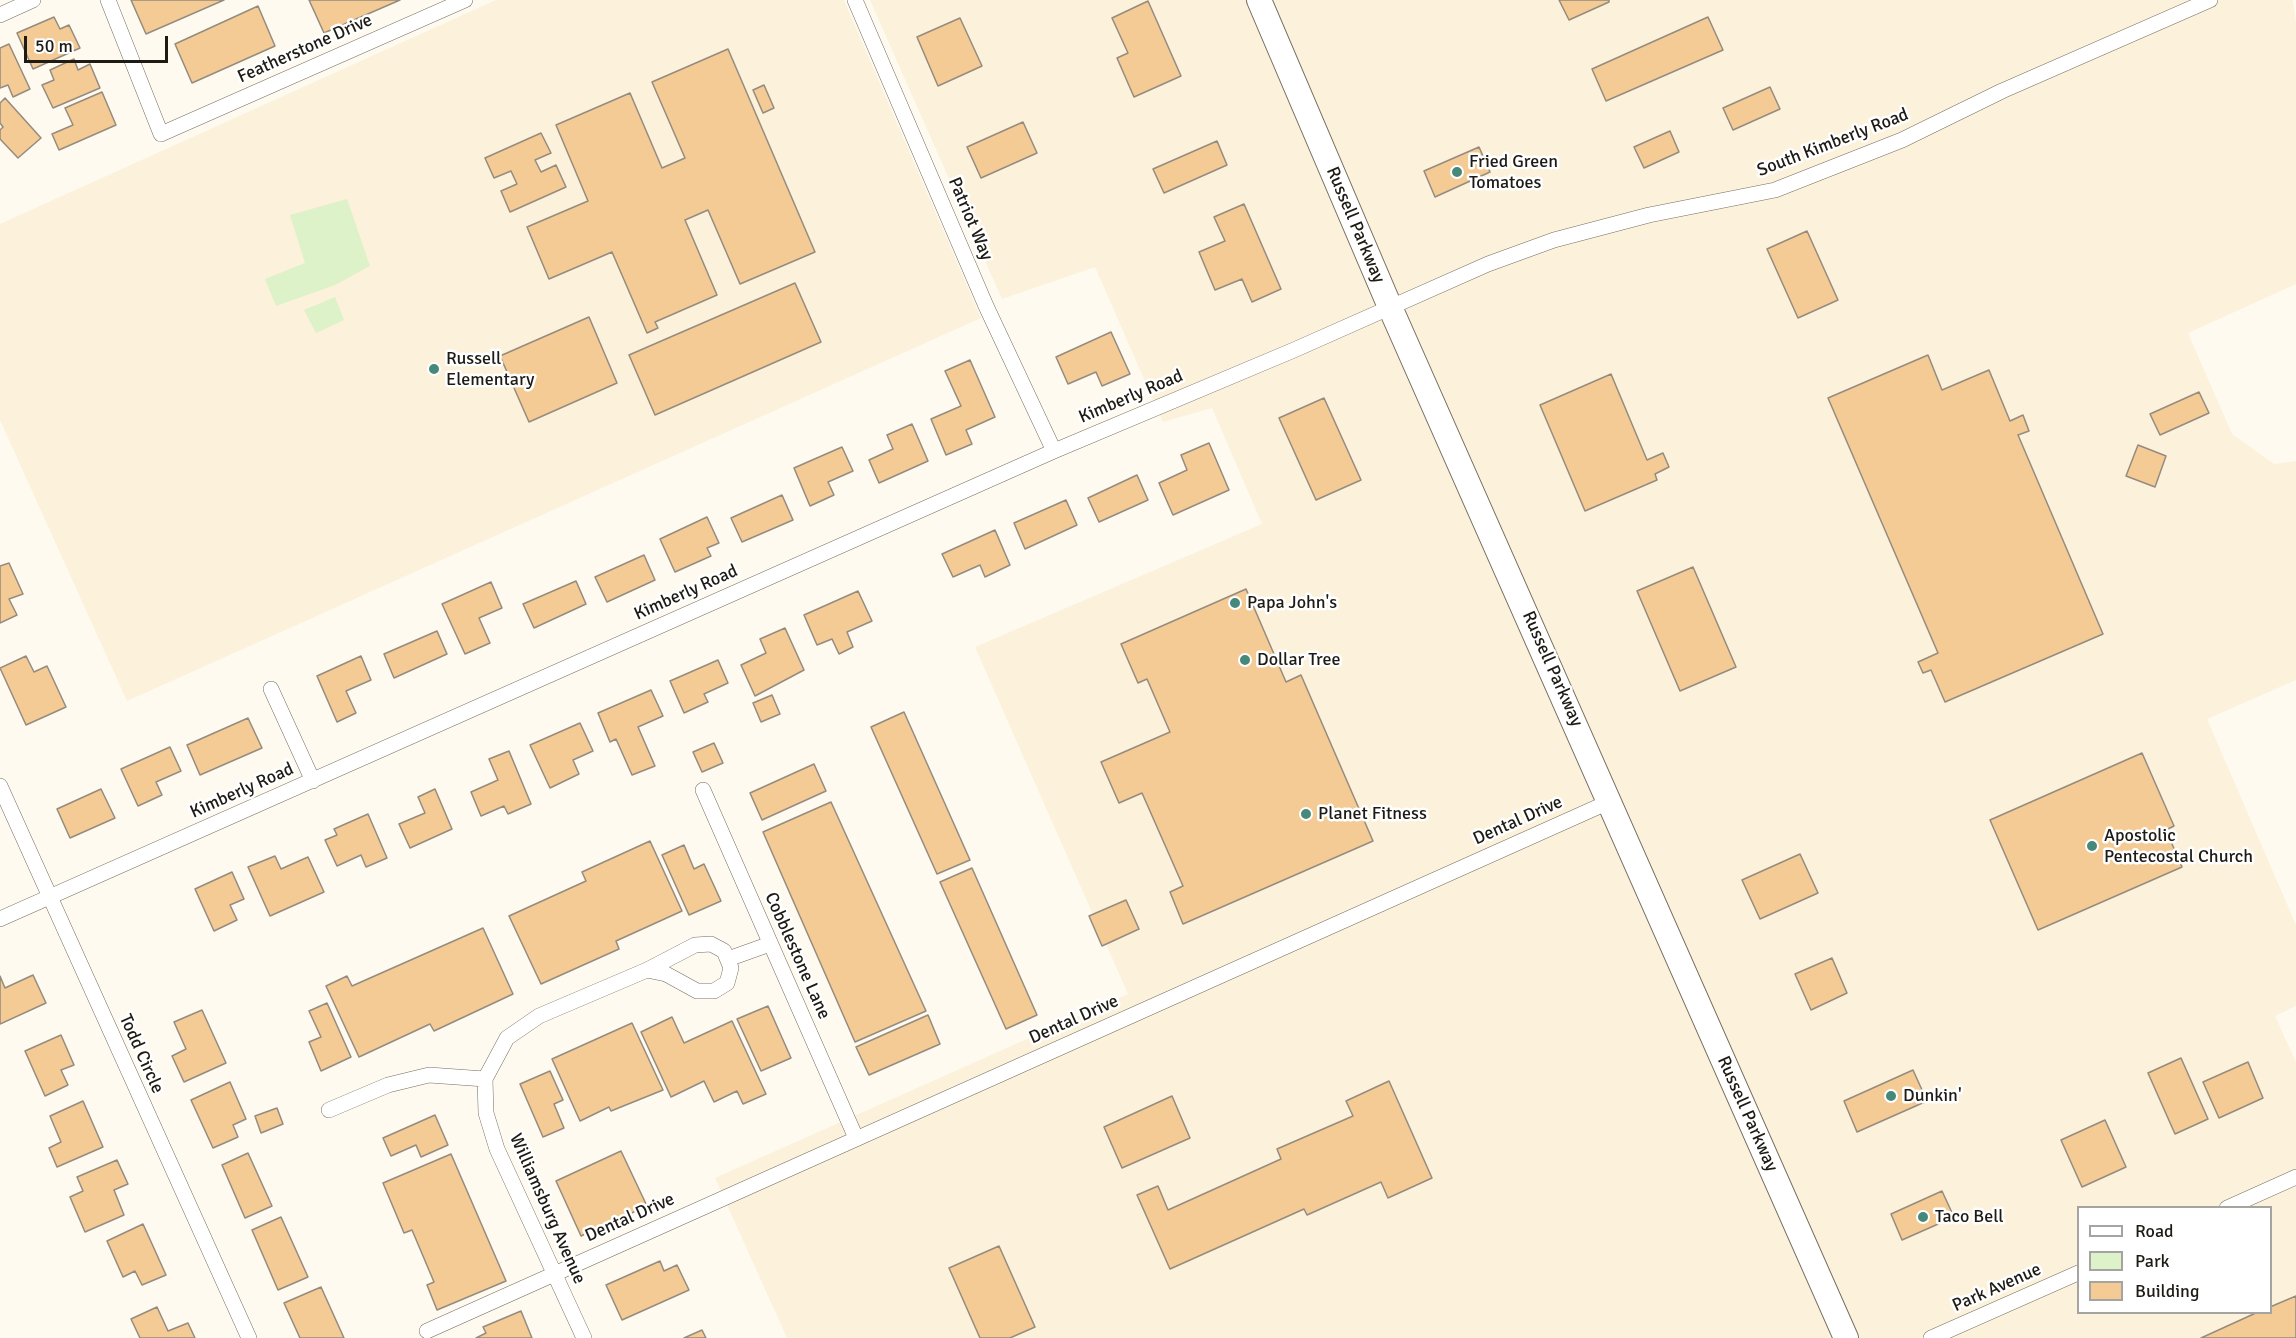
<!DOCTYPE html>
<html>
<head>
<meta charset="utf-8">
<style>
	body { margin:0 }
	#map { position:relative; width:2296px; height:1338px; overflow:hidden; background:#fefaf0; font-family:Signika,sans-serif }
	canvas { display:block }
	.legend { position:absolute; left:2077px; top:1206px; width:195px; height:108px; box-sizing:border-box; background:#fff; border:2px solid #a5a4a1; margin:0; padding:8px 10px; list-style:none; font-size:18px; color:#1e1b15 }
	.legend li { display:flex; align-items:center; gap:12px; height:30px }
	.legend b { width:30px; border:2px solid #a5a4a1 }
	.scale { position:absolute; left:24px; top:36px; width:144px; height:27px; box-sizing:border-box; border:3px solid #1e1b15; border-top:0; padding-left:8px; font-size:18px; line-height:21px; white-space:nowrap; color:#1e1b15; -webkit-text-stroke:4px #fff; paint-order:stroke }
</style>
</head>
<body>
<div id="map">
<canvas width="2296" height="1338"></canvas>
<ul class="legend">
<li><b style="height:8px;background:#fff"></b>Road</li>
<li><b style="height:16px;background:#ddf2c8"></b>Park</li>
<li><b style="height:16px;background:#f4cb95"></b>Building</li>
</ul>
<div class="scale">50 m</div>
</div>
<script>
const context = document.querySelector('canvas').getContext('2d');
context.lineJoin = 'round';
function paint(path, color) { context.fillStyle = color; context.fill(path, 'evenodd'); }
const toPath = rows => new Path2D(rows.map(r => 'M' + r).join(''));
function trace(path, color, width, dash) { context.strokeStyle = color; context.lineWidth = width; context.lineCap = dash ? 'butt' : 'round'; context.setLineDash(dash || []); context.stroke(path); }
function write(font, color, halo, rows, align = 'center') {
  context.font = font + ' Signika,sans-serif'; context.lineWidth = 5; context.setLineDash([]); context.textBaseline = 'middle'; context.strokeStyle = halo; context.fillStyle = color; for (const [text, x, y, turn = 0] of rows) {
    context.save(); context.translate(x, y); context.rotate((+turn || 0) * Math.PI / 180); context.textAlign = isNaN(turn) ? turn : align; if (halo) context.strokeText(text, 0, 0); context.fillText(text, 0, 0); context.restore();
  }
}
paint(toPath([
	[496,0,844,0,981,318,127,701,0,420,0,224],
	[870,0,2293,0,2296,22,2296,284,2188,333,2232,434,2274,464,2296,461,2296,680,2207,719,2296,925,2296,1006,2275,1016,2296,1062,2296,1338,787,1338,715,1178,1128,994,975,647,1262,524,1212,408,1163,422,1095,267,1002,299],
	[2078,1208,2270,1208,2270,1312,2078,1312]
]), '#fcf1da');
paint(toPath([
	[347,199,370,266,335,285,276,306,265,279,305,263,290,215],
	[335,297,344,320,316,333,304,310]
]), '#ddf2c8');
const building = toPath([
	[131,0,224,0,146,34,131,0],
	[309,0,400,0,324,33,309,0],
	[1559,0,1609,0,1609,2,1569,20,1559,0],
	[1148,1,1181,76,1134,97,1117,58,1128,53,1112,18,1148,1],
	[258,6,275,46,192,83,175,44,258,6],
	[54,17,60,29,69,25,80,48,33,69,17,33,54,17],
	[1708,17,1723,50,1606,101,1592,69,1708,17],
	[960,18,982,66,938,86,917,37,960,18],
	[9,44,30,89,13,97,8,85,0,88,0,48,9,44],
	[728,49,815,252,740,284,708,210,685,220,717,295,655,322,658,328,647,333,612,252,549,279,527,227,588,201,556,125,630,93,662,168,685,158,652,82,728,49],
	[74,59,78,70,90,64,100,88,53,108,42,85,54,80,50,70,74,59],
	[764,85,774,108,763,113,753,90,764,85],
	[1770,87,1780,109,1733,130,1723,108,1770,87],
	[102,92,116,125,59,150,52,134,73,125,65,108,102,92],
	[5,98,41,138,18,158,0,139,0,130,3,127,0,123,0,103,5,98],
	[1023,122,1037,153,981,178,967,147,1023,122],
	[1670,131,1679,152,1644,168,1634,147,1670,131],
	[541,133,551,153,535,160,541,172,556,165,566,187,510,212,501,191,517,184,511,171,494,178,485,158,541,133],
	[1217,141,1227,165,1164,193,1153,169,1217,141],
	[1479,147,1490,172,1435,197,1424,171,1479,147],
	[1244,204,1281,289,1252,302,1242,279,1215,290,1199,252,1225,241,1214,217,1244,204],
	[1807,231,1838,300,1798,318,1767,249,1807,231],
	[795,283,821,342,655,415,629,355,795,283],
	[589,317,617,383,529,422,500,356,589,317],
	[1111,332,1130,374,1102,386,1096,372,1068,384,1056,357,1111,332],
	[1928,355,1942,390,1989,370,2010,421,2023,415,2029,431,2018,435,2103,634,1945,702,1931,670,1923,673,1918,662,1938,653,1828,398,1928,355],
	[970,360,995,417,966,430,972,444,946,455,931,419,961,406,945,371,970,360],
	[1611,374,1647,460,1663,453,1669,467,1655,474,1657,480,1585,511,1540,405,1611,374],
	[2199,392,2209,413,2160,435,2150,414,2199,392],
	[1324,398,1361,480,1316,500,1279,418,1324,398],
	[912,424,928,461,879,483,869,460,893,449,887,435,912,424],
	[1209,443,1229,490,1173,515,1159,483,1187,470,1181,455,1209,443],
	[2138,445,2166,456,2155,487,2126,476,2138,445],
	[842,447,853,471,828,482,834,495,810,506,794,468,842,447],
	[1137,475,1148,500,1099,522,1088,498,1137,475],
	[782,495,793,520,742,542,731,518,782,495],
	[1066,500,1077,525,1025,549,1014,523,1066,500],
	[707,517,719,543,707,548,711,556,675,572,660,539,707,517],
	[995,530,1010,565,985,577,980,565,953,577,942,554,995,530],
	[644,555,655,580,607,602,595,577,644,555],
	[9,563,23,594,9,599,17,615,0,623,0,566,9,563],
	[1693,567,1736,667,1680,691,1637,591,1693,567],
	[576,581,586,604,534,628,523,604,576,581],
	[491,582,502,608,479,618,490,643,465,654,442,604,491,582],
	[1246,589,1286,682,1301,675,1373,841,1183,924,1170,892,1183,886,1142,793,1119,803,1101,762,1170,732,1147,679,1138,683,1121,644,1246,589],
	[858,591,872,621,847,632,853,647,839,654,832,639,817,645,804,615,858,591],
	[785,628,804,670,755,696,741,665,766,653,760,639,785,628],
	[437,631,447,654,394,678,384,654,437,631],
	[26,656,34,672,47,666,66,707,26,725,0,668,26,656],
	[361,656,371,680,346,691,356,713,337,722,317,676,361,656],
	[718,660,728,683,704,694,708,702,684,713,670,681,718,660],
	[651,690,663,716,638,727,655,766,632,775,616,739,610,742,598,713,651,690],
	[772,695,780,714,761,722,753,703,772,695],
	[904,712,970,860,937,874,871,727,904,712],
	[248,718,262,748,200,775,187,745,248,718],
	[580,723,593,751,573,760,579,774,550,788,530,745,580,723],
	[714,743,723,763,702,772,693,752,714,743],
	[170,747,181,771,156,782,162,795,138,806,121,769,170,747],
	[509,751,531,804,508,814,504,806,481,816,471,792,498,780,489,759,509,751],
	[2142,753,2174,826,2166,830,2182,867,2038,930,1990,820,2142,753],
	[814,764,826,791,762,820,750,793,814,764],
	[101,789,115,818,70,838,57,809,101,789],
	[435,789,452,829,410,848,399,824,425,813,418,797,435,789],
	[831,802,926,1011,855,1042,763,832,831,802],
	[368,814,387,858,366,867,361,855,337,866,325,840,337,835,334,829,368,814],
	[650,841,682,911,616,941,619,949,541,984,509,916,586,881,582,872,650,841],
	[684,845,694,869,704,864,721,901,689,915,662,855,684,845],
	[1800,854,1818,893,1760,919,1742,880,1800,854],
	[275,856,281,869,308,857,324,892,270,916,248,867,275,856],
	[972,868,1037,1015,1006,1029,940,882,972,868],
	[232,872,244,899,230,905,237,920,214,931,195,889,232,872],
	[1126,900,1139,929,1102,946,1089,916,1126,900],
	[483,928,513,994,434,1031,430,1024,359,1057,326,986,347,976,352,986,483,928],
	[1832,958,1847,993,1811,1010,1795,974,1832,958],
	[33,975,46,1003,0,1024,0,976,5,988,33,975],
	[327,1003,351,1057,321,1071,309,1042,321,1037,309,1011,327,1003],
	[768,1006,791,1058,761,1071,737,1019,768,1006],
	[202,1010,226,1063,184,1082,172,1056,186,1049,174,1022,202,1010],
	[928,1015,940,1044,869,1075,856,1047,928,1015],
	[672,1017,684,1043,732,1021,766,1094,743,1104,737,1091,714,1102,704,1081,671,1097,641,1032,672,1017],
	[632,1023,663,1090,611,1111,609,1107,580,1121,552,1059,632,1023],
	[61,1035,74,1065,61,1070,68,1085,45,1096,25,1051,61,1035],
	[2181,1058,2208,1119,2175,1134,2148,1073,2181,1058],
	[2248,1062,2263,1098,2219,1118,2203,1082,2248,1062],
	[1913,1070,1927,1101,1857,1132,1844,1101,1913,1070],
	[550,1071,563,1100,554,1104,564,1128,543,1137,520,1084,550,1071],
	[1389,1081,1432,1178,1388,1198,1381,1182,1307,1215,1304,1209,1170,1269,1137,1195,1158,1186,1168,1210,1281,1159,1277,1149,1353,1116,1346,1101,1389,1081],
	[230,1082,246,1119,233,1125,238,1137,213,1148,191,1100,230,1082],
	[1172,1096,1190,1138,1122,1168,1104,1127,1172,1096],
	[83,1101,103,1147,57,1167,49,1148,61,1142,50,1116,83,1101],
	[277,1108,283,1124,261,1133,255,1116,277,1108],
	[435,1115,448,1145,421,1157,416,1145,391,1156,383,1138,435,1115],
	[2105,1120,2126,1167,2082,1187,2061,1140,2105,1120],
	[621,1151,647,1206,581,1236,556,1181,621,1151],
	[248,1153,272,1206,245,1218,222,1165,248,1153],
	[451,1154,506,1281,437,1310,427,1285,434,1282,412,1230,404,1233,383,1183,451,1154],
	[117,1160,128,1184,114,1190,124,1215,85,1232,70,1197,83,1191,77,1177,117,1160],
	[1942,1191,1954,1217,1902,1240,1891,1214,1942,1191],
	[281,1217,308,1277,278,1290,252,1230,281,1217],
	[143,1224,166,1275,142,1285,135,1271,123,1277,107,1241,143,1224],
	[999,1246,1035,1327,1010,1338,980,1338,949,1268,999,1246],
	[660,1261,664,1271,677,1265,689,1290,622,1320,606,1285,660,1261],
	[321,1287,344,1338,300,1338,284,1303,321,1287],
	[2296,1296,2296,1338,2201,1338,2258,1312,2270,1312,2270,1307,2296,1296],
	[157,1307,168,1331,188,1323,195,1338,140,1338,131,1319,157,1307],
	[521,1311,532,1338,476,1338,486,1333,483,1327,521,1311],
	[702,1330,706,1338,684,1338,702,1330]
]);
paint(building, '#f4cb95');
trace(building, '#958b7e', 1.5);
const street = toPath([
	[108,0,161,134,465,0],
	[855,0,986,306,1054,451],
	[0,15,33,0],
	[271,689,313,781],
	[0,786,249,1338],
	[703,790,856,1138],
	[0,919,1054,451,1294,350,1488,264,1554,240,1649,215,1775,190,1902,140,2002,91,2210,0],
	[728,959,770,944],
	[329,1110,388,1085,429,1075,485,1079],
	[2227,1208,2296,1177],
	[427,1331,1611,801],
	[584,1338,497,1149,486,1113,485,1079,507,1038,539,1016,647,970,695,945,711,944,724,951,731,968,727,983,714,991,697,991,666,974,647,970],
	[1931,1338,2078,1273]
]);
const primary = toPath([
	[1259,0,1390,307,1846,1338]
]);
trace(street, '#756e61', 16);
trace(primary, '#756e61', 26);
trace(street, '#fff', 15);
trace(primary, '#fff', 24);
for (const [x, y, r, color] of [
	[1457,172,6,"#46897a"],
	[434,369,6,"#46897a"],
	[1235,603,6,"#46897a"],
	[1245,660,6,"#46897a"],
	[1306,814,6,"#46897a"],
	[2092,846,6,"#46897a"],
	[1891,1096,6,"#46897a"],
	[1923,1217,6,"#46897a"]
]) { const dot = new Path2D(); dot.arc(x, y, r, 0, 2 * Math.PI); context.fillStyle = color; context.fill(dot); trace(dot, '#fff', 2); }
write('18px', '#1e1b15', '#fff', [
	["Featherstone Drive",305,49,-24],
	["South Kimberly Road",1833,143,-21],
	["Patriot Way",970,219,67],
	["Russell Parkway",1355,225,67],
	["Kimberly Road",1131,397,-23],
	["Kimberly Road",686,593,-24],
	["Russell Parkway",1552,669,66],
	["Kimberly Road",242,791,-24],
	["Dental Drive",1518,821,-24],
	["Cobblestone Lane",797,956,66],
	["Dental Drive",1074,1020,-24],
	["Todd Circle",141,1054,66],
	["Russell Parkway",1747,1114,66],
	["Williamsburg Avenue",547,1209,66],
	["Dental Drive",630,1218,-24],
	["Park Avenue",1997,1288,-24]
]);
write('18px', '#1e1b15', '#fff', [
	["Fried Green",1469,162],
	["Tomatoes",1469,183],
	["Russell",446,359],
	["Elementary",446,380],
	["Papa John's",1247,603],
	["Dollar Tree",1257,660],
	["Planet Fitness",1318,814],
	["Apostolic",2104,836],
	["Pentecostal Church",2104,857],
	["Dunkin'",1903,1096],
	["Taco Bell",1935,1217]
], 'left');
</script>
</body>
</html>
